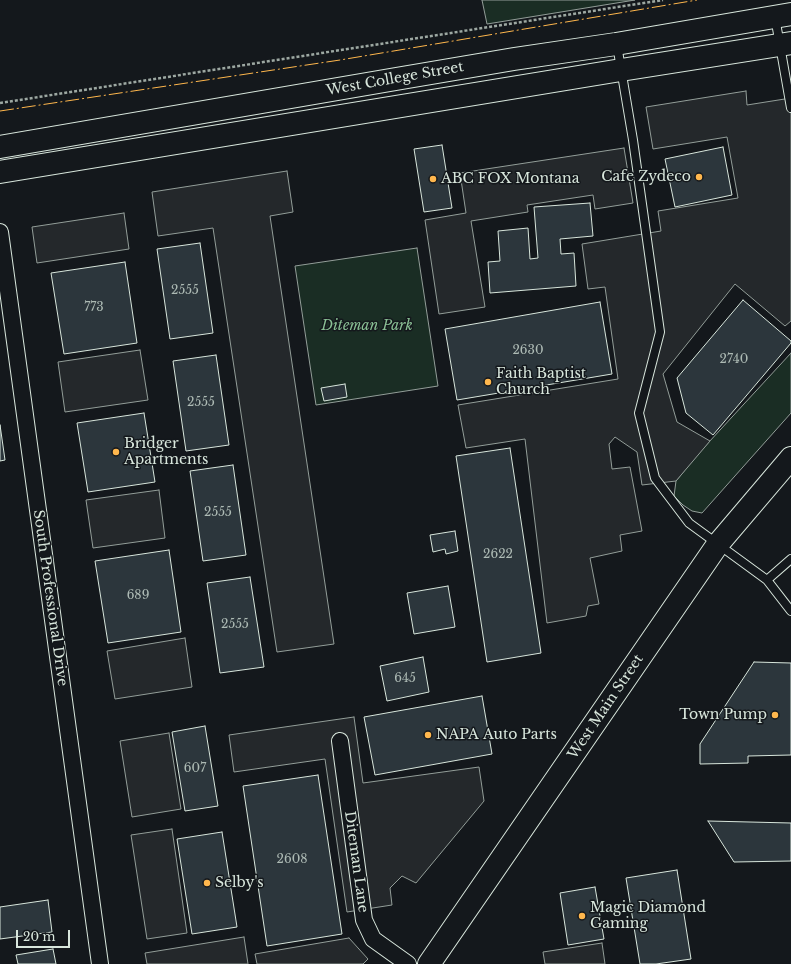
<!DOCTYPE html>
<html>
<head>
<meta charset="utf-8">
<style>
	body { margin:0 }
	#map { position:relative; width:791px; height:964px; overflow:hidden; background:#14181c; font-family:"Libre Baskerville",serif }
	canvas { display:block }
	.scale { position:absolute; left:16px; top:930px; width:54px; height:18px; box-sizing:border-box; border:2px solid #d8e6dc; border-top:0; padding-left:5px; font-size:12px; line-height:14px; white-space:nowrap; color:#d8e6dc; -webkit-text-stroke:3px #14181c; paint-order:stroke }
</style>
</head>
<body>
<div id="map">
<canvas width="791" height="964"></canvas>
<div class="scale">20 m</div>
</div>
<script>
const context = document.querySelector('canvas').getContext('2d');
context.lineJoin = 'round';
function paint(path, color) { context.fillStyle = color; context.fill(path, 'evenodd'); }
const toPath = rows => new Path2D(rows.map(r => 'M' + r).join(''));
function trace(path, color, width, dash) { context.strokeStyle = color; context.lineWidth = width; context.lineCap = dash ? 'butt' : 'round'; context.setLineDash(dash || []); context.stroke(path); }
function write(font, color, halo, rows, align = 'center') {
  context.font = font + ' "Libre Baskerville",serif'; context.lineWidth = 3; context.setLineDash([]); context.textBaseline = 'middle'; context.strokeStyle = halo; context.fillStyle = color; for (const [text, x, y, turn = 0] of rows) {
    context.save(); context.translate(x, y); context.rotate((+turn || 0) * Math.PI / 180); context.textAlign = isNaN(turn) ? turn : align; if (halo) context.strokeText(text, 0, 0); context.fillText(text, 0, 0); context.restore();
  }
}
const green = toPath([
	[482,0,635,0,487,24,482,0],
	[417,248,438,386,316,405,295,266,417,248],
	[791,353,791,413,702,513,692,511,683,505,674,496,676,481,697,455,791,353]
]);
paint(green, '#1a2d24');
trace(green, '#939e99', 1);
const parking = toPath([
	[746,91,747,105,791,98,791,321,785,326,735,284,663,374,677,422,710,441,676,481,642,485,637,452,615,437,609,444,612,469,630,467,642,531,620,535,622,551,590,558,599,604,588,606,586,616,547,623,525,439,466,448,458,405,618,379,605,287,588,289,582,244,661,231,658,211,738,198,727,137,653,149,646,107,746,91],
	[624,148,633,203,595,209,593,195,527,205,528,212,471,221,485,307,439,314,425,220,466,213,460,173,624,148],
	[287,171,293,212,270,216,334,644,277,652,213,228,158,236,152,192,287,171],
	[124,213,129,249,37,263,32,227,124,213],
	[140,350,148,400,65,412,58,362,140,350],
	[159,490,165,538,93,548,86,500,159,490],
	[185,638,192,687,115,699,107,651,185,638],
	[354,717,363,783,479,767,484,801,416,883,402,876,390,888,392,905,347,912,325,759,234,772,229,735,354,717],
	[169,733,181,809,132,817,120,741,169,733],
	[172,829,187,933,147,939,131,835,172,829],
	[244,937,248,964,147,964,145,953,244,937],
	[349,938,368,959,363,964,257,964,255,954,349,938],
	[602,943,605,964,545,964,543,952,602,943]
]);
paint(parking, '#24282b');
trace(parking, '#939e99', 1);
const building = toPath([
	[442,145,452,208,424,212,414,149,442,145],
	[723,147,732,195,675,207,665,159,723,147],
	[590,203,593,236,560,239,561,254,574,253,576,286,490,293,488,262,500,261,498,231,528,228,530,259,538,258,534,207,590,203],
	[200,243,213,333,170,339,157,249,200,243],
	[125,262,137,343,64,354,51,273,125,262],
	[743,300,791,341,791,343,713,435,686,413,677,378,743,300],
	[600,302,612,374,457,400,445,329,600,302],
	[216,355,229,445,186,451,173,361,216,355],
	[345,384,347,397,324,401,321,388,345,384],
	[144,413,155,482,88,492,77,423,144,413],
	[0,425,5,460,0,461,0,425],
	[510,448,541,653,487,662,456,456,510,448],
	[233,465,246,555,203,561,190,471,233,465],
	[455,531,458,551,446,554,445,549,433,552,430,535,455,531],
	[169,550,181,632,108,643,95,561,169,550],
	[250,577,264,667,220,673,207,583,250,577],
	[448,586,455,627,414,634,407,593,448,586],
	[423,657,429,692,387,701,380,666,423,657],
	[754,662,791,663,791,755,748,756,748,763,700,764,700,744,754,662],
	[482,696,492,754,375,775,364,717,482,696],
	[205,726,218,806,185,811,172,732,205,726],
	[318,775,342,934,267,946,243,786,318,775],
	[708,821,791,823,791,861,734,862,708,821],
	[222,832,237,927,192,934,177,839,222,832],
	[677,870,691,959,656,964,640,964,626,878,677,870],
	[595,887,604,939,568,945,560,893,595,887],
	[48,900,52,932,0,939,0,907,48,900],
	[53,949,56,964,18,964,16,955,53,949]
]);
paint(building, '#2c363c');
trace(building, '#d8e6dc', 1);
const lane = toPath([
	[775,17,791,108],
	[617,45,633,140,660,332,639,413,655,478,689,523,767,580,791,611],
	[767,580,791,559]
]);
const street = toPath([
	[0,232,100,964],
	[340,741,364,920,373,939,408,964]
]);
const secondary = toPath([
	[0,147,396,79,514,59,616,44,791,14],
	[0,172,621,70,791,43]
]);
const highway = toPath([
	[429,964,718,544,791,458]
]);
trace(lane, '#d8e6dc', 10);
trace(street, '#d8e6dc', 18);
trace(secondary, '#d8e6dc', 24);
trace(highway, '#d8e6dc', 24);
trace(toPath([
	[0,103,663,0]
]), '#9da8a2', 2.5, [3, 2]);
trace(lane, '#14181c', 8);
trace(street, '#14181c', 16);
trace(secondary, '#14181c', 22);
trace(highway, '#14181c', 22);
trace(toPath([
	[0,111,340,60,697,0]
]), '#ffb74d', 1, [14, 3, 2, 3]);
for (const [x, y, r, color] of [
	[699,177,4,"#ffb74d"],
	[433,179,4,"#ffb74d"],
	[488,382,4,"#ffb74d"],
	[116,452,4,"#ffb74d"],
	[775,715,4,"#ffb74d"],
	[428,735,4,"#ffb74d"],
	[207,883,4,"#ffb74d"],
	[582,916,4,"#ffb74d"]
]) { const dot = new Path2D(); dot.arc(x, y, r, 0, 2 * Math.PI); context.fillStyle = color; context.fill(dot); trace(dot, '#14181c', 1.5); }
write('12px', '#adbab4', null, [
	["2555",185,291],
	["773",94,308],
	["2630",528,351],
	["2740",734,360],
	["2555",201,403],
	["2555",218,513],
	["2622",498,555],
	["689",138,596],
	["2555",235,625],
	["645",405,679],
	["607",195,769],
	["2608",292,860]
]);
write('14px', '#d8e6dc', '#14181c', [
	["West College Street",395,79,-10],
	["South Professional Drive",50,598,82],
	["West Main Street",606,707,-56],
	["Diteman Lane",356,862,82]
]);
write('14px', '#d8e6dc', '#14181c', [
	["Cafe Zydeco",691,177,"right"],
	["ABC FOX Montana",441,179],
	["Faith Baptist",496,374],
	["Church",496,390],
	["Bridger",124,444],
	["Apartments",124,460],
	["Town Pump",767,715,"right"],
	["NAPA Auto Parts",436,735],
	["Selby's",215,883],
	["Magic Diamond",590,908],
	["Gaming",590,924]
], 'left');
write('italic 14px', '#8ac095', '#14181c', [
	["Diteman Park",367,326]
]);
</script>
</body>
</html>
